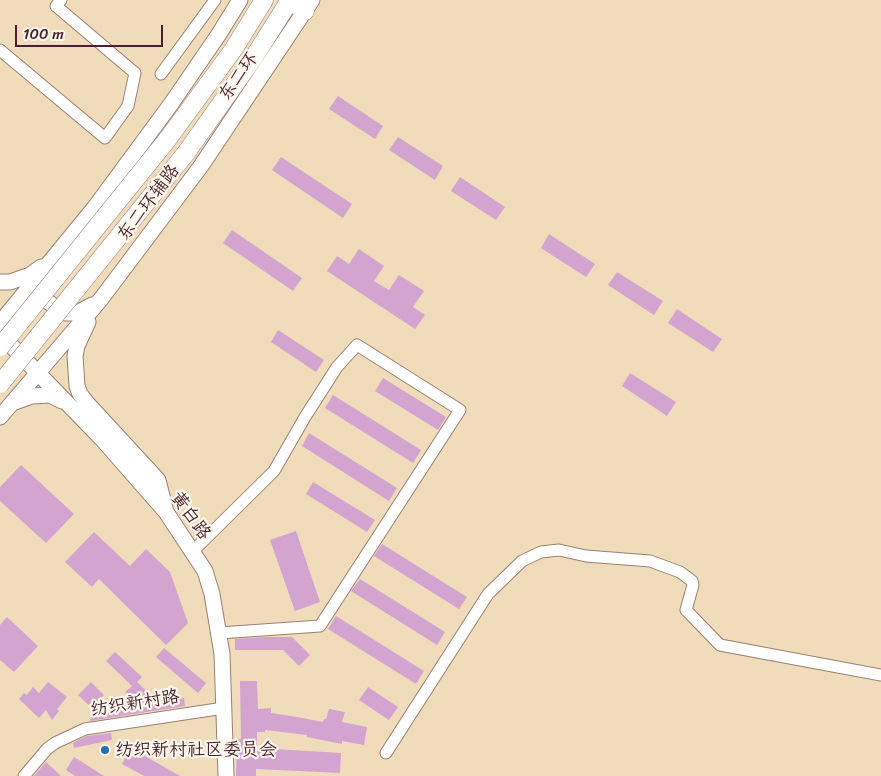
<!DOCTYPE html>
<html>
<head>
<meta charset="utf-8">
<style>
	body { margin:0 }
	#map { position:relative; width:881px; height:776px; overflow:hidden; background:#f0dcbb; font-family:Sriracha,sans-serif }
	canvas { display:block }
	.scale { position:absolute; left:15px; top:25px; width:148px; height:22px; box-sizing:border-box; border:2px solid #4a1f2b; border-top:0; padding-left:6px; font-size:15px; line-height:18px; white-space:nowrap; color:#4a1f2b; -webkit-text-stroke:4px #fbf7ec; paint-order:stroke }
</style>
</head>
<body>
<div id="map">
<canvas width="881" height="776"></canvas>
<div class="scale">100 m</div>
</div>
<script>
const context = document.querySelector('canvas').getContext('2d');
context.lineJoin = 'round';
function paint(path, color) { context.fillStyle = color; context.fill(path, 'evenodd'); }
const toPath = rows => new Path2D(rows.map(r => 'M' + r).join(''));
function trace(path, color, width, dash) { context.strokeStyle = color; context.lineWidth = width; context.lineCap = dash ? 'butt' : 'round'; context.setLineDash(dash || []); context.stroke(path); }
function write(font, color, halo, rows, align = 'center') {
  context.font = font + ' Sriracha,"LXGW WenKai TC",sans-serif'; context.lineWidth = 4.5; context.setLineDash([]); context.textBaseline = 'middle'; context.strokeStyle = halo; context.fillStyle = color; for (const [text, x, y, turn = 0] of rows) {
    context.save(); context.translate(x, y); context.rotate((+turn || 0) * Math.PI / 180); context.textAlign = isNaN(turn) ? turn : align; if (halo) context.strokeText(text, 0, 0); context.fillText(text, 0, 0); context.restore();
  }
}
paint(toPath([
	[338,96,383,126,375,139,329,109],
	[398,137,443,166,435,180,389,150],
	[281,157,352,204,343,218,272,170],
	[460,177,505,207,496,220,451,191],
	[232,230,302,278,293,291,223,243],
	[549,234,595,264,586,277,541,248],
	[359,249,384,266,374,281,389,290,399,275,424,291,413,307,425,315,415,329,327,271,337,256,349,264],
	[617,272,663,301,654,315,608,285],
	[677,309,722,339,713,352,668,323],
	[278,330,324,360,316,372,271,342],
	[630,373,676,402,667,416,622,386],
	[383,378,446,417,438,430,375,391],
	[333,395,421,450,413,463,325,408],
	[309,433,397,488,389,501,302,446],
	[21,465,74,514,46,543,0,501,0,487],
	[313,482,375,520,367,532,306,494],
	[296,531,320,602,295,611,270,540],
	[94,532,130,566,146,549,170,572,188,623,166,645,99,579,92,587,65,562],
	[382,544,467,597,459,609,374,556],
	[360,579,445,632,437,645,351,591],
	[336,616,424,671,416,684,328,629],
	[7,617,38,646,14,672,0,660,0,625],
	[265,637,292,637,310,655,299,666,283,650,235,650,235,639],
	[164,648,206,683,198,693,156,657],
	[115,652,142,677,137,682,159,703,184,698,185,706,90,721,94,710,78,695,91,682,104,695,96,702,105,711,135,702,125,692,132,686,106,661],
	[240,681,257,681,258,709,271,708,271,713,297,717,323,722,324,719,326,719,329,709,345,712,342,722,367,727,364,745,342,741,342,744,307,737,307,735,265,730,265,732,257,732,257,748,341,753,340,773,256,769,256,776,236,776,237,739,241,739],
	[48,682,67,697,57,709,59,711,52,720,46,710,39,718,19,699,24,693,27,695,33,687,39,693],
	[368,687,398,707,389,720,359,700],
	[111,733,112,740,74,748,73,743,87,736],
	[131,748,180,776,144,776,122,764],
	[74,757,104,776,75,776,66,770],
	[46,762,61,776,34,776]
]), '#d2a4cf');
const minor = toPath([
	[0,50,105,138,128,106,135,73,56,6,61,0],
	[161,74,215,0],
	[193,551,274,471,305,417,337,367,357,345,460,410,320,626,219,633],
	[386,753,488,594,522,561,541,552,559,550,586,556,650,561,680,572,692,581,693,585,686,610,720,645,881,675],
	[24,776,47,749,55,743,85,729,224,708]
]);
const major = toPath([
	[0,282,10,282,30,275,41,267],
	[43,283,45,297,47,301,58,309,66,313,77,313,92,305],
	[88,322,77,346,75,356,77,386,80,394,87,403,158,480,165,508],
	[0,323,95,207,171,104,219,34,240,0],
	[0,334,102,439,166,512,205,571,212,594,222,654,226,776],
	[15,402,32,396,50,395,62,401],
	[0,417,101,299,201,166,312,0]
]);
const highway = toPath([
	[290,1,305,11],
	[167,140,233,50,264,0],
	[186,153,254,57,290,0]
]);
trace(minor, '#9d7e73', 13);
trace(major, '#9d7e73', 17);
trace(highway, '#9d7e73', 19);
trace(minor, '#fff', 11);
trace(major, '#fff', 15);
trace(highway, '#fff', 18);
const highwayBridge = toPath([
	[0,347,167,140],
	[0,384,186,153]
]);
trace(highwayBridge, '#9d7e73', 19, []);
trace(highwayBridge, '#fff', 18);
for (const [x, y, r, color] of [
	[105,750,5,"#1f6fb2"]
]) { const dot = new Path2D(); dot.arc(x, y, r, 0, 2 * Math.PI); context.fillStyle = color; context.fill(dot); trace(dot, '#fbf7ec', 2); }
write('18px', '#4a1f2b', '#fbf7ec', [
	["东二环",239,77,-55],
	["东二环辅路",149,203,-53],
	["黄白路",190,516,54],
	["纺织新村路",135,704,-9]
]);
write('18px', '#4a1f2b', '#fbf7ec', [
	["纺织新村社区委员会",115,750]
], 'left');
</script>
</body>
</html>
